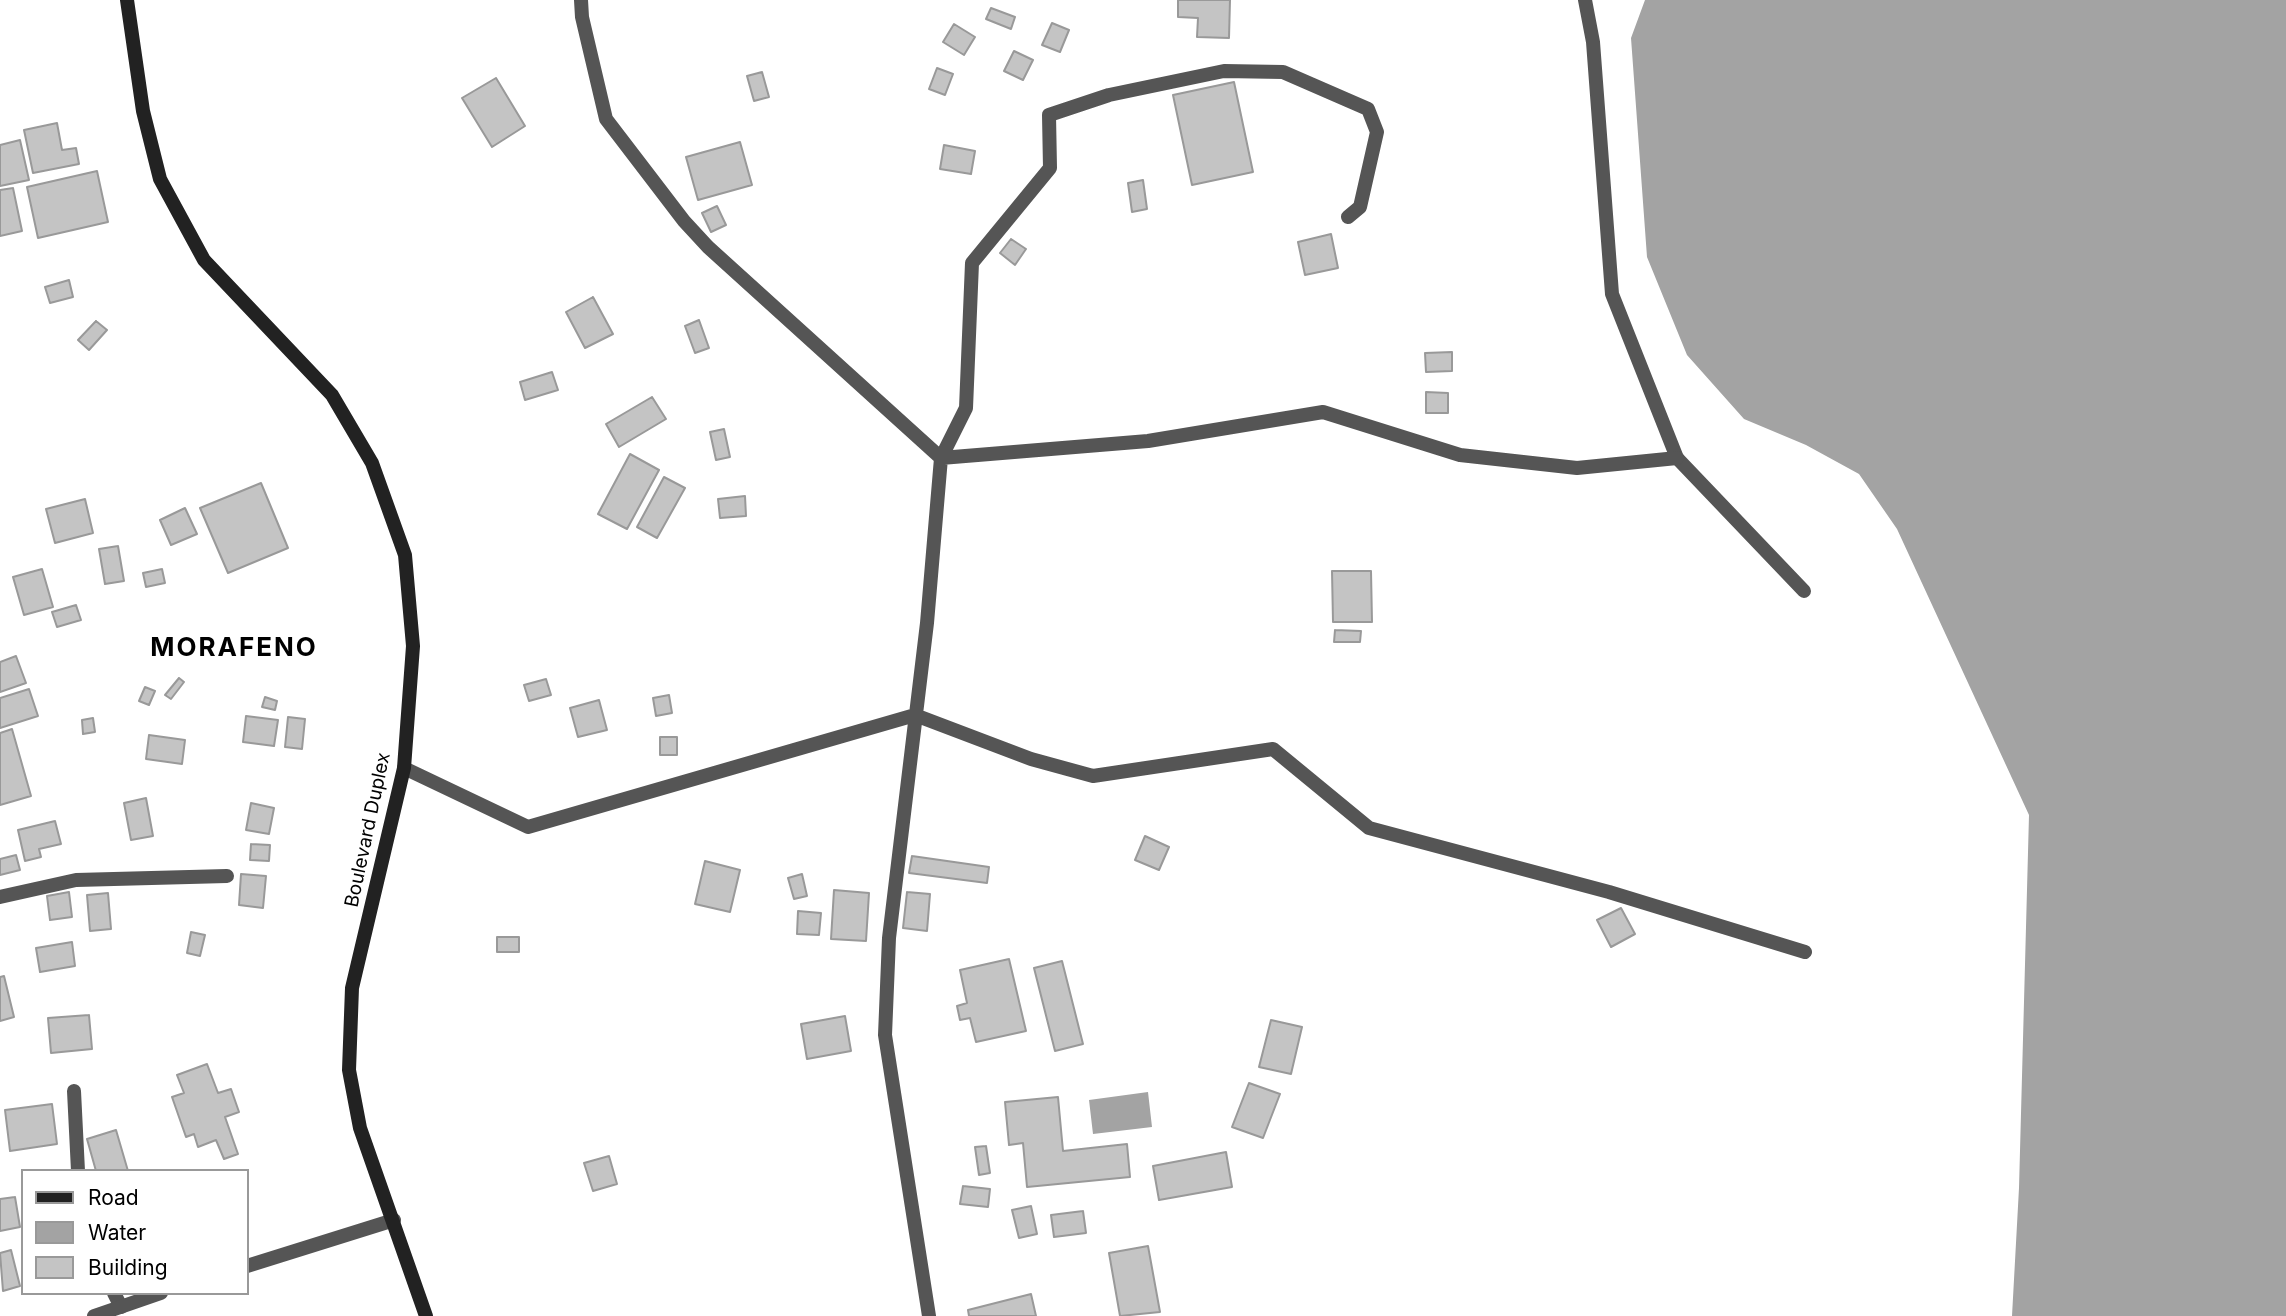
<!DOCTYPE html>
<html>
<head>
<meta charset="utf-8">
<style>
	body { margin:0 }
	#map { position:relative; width:2286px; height:1316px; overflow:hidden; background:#fff; font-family:Inter,sans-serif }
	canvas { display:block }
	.legend { position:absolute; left:21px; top:1169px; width:228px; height:126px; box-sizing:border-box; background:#fff; border:2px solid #999; margin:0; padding:9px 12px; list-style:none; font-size:21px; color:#000 }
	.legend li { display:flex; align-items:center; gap:14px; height:35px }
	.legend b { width:35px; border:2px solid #999 }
</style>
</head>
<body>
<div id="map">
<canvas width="2286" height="1316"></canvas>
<ul class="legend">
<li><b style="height:9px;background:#222"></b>Road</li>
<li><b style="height:19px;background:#a3a3a3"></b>Water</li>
<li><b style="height:19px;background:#c4c4c4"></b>Building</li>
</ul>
</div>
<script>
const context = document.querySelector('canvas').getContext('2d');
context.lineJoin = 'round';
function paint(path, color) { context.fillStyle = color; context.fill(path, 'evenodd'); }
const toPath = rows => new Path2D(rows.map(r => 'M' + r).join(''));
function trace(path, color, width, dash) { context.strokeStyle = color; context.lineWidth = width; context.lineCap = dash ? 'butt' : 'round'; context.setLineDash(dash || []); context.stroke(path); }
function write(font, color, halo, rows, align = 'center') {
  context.font = font + ' Inter,sans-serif'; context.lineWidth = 5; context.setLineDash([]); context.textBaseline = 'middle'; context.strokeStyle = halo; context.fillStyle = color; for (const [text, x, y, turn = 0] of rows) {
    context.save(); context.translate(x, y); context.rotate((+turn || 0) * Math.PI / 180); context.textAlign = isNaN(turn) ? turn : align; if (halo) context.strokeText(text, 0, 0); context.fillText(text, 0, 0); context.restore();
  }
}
paint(toPath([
	[1645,0,2286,0,2286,1316,2012,1316,2019,1188,2029,815,1897,529,1859,474,1806,445,1744,419,1687,355,1647,257,1631,38],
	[1148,1092,1152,1127,1093,1134,1089,1100]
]), '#a3a3a3');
const building = toPath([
	[1178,0,1230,0,1229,38,1197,37,1198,18,1178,17,1178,0],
	[991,8,1015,17,1011,29,986,19,991,8],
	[1052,23,1069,30,1060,52,1042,45,1052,23],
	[954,24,975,37,964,55,943,42,954,24],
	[1014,51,1033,60,1023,80,1004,71,1014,51],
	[937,68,953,74,945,95,929,89,937,68],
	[762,72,769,97,754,101,747,76,762,72],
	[496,78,525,126,492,147,462,98,496,78],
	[1234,82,1253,172,1192,185,1173,95,1234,82],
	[57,123,62,150,76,148,79,164,33,173,24,130,57,123],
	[20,140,29,180,0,186,0,145,20,140],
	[740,142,752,185,698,200,686,157,740,142],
	[944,145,975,151,971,174,940,169,944,145],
	[97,171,108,222,38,238,27,187,97,171],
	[1143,180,1147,209,1132,212,1128,183,1143,180],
	[13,188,22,231,0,236,0,190,13,188],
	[717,206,726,225,711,232,702,213,717,206],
	[1331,234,1338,268,1305,275,1298,242,1331,234],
	[1011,239,1026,249,1015,265,1000,253,1011,239],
	[69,280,73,297,50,303,45,287,69,280],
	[593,297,613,334,585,348,566,312,593,297],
	[699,320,709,348,695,353,685,326,699,320],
	[96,321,107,330,89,350,78,340,96,321],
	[1452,352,1452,371,1426,372,1425,353,1452,352],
	[552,372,558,390,525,400,520,382,552,372],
	[1426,392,1448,393,1448,413,1426,413,1426,392],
	[652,397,666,419,619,447,606,424,652,397],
	[724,429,730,457,716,460,710,432,724,429],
	[630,454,659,470,627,529,598,514,630,454],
	[664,477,685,488,657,538,637,527,664,477],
	[261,483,288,548,228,573,200,508,261,483],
	[745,496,746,516,720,518,718,499,745,496],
	[85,499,93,533,55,543,46,509,85,499],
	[185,508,197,534,171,545,160,520,185,508],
	[118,546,124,581,105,584,99,549,118,546],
	[42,569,53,607,24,615,13,577,42,569],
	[162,569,165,583,146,587,143,573,162,569],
	[1332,571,1371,571,1372,622,1333,622,1332,571],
	[76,605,81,620,57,627,52,612,76,605],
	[1335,630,1361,631,1360,642,1334,642,1335,630],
	[16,656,26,683,0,692,0,662,16,656],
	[179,678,184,682,171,699,165,695,179,678],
	[546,679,551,695,529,701,524,685,546,679],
	[145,687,155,691,149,705,139,701,145,687],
	[29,689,38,716,0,728,0,698,29,689],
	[669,695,672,713,656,716,653,698,669,695],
	[265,697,277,701,275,710,262,707,265,697],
	[599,700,607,730,578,737,570,708,599,700],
	[246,716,278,720,274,746,243,742,246,716],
	[288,717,305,719,302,749,285,747,288,717],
	[93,718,95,732,83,734,82,720,93,718],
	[12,729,31,796,0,805,0,733,12,729],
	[149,735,185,740,182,764,146,759,149,735],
	[660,737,677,737,677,755,660,755,660,737],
	[146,798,153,836,131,840,124,803,146,798],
	[251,803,274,808,269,834,246,830,251,803],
	[55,821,61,844,39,849,41,857,25,861,18,830,55,821],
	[1145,836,1169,847,1159,870,1135,860,1145,836],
	[251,844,270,845,269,861,250,860,251,844],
	[16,855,20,870,0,875,0,859,16,855],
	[912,856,989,867,987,883,909,873,912,856],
	[705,861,740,870,730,912,695,904,705,861],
	[241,874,266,876,263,908,239,905,241,874],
	[802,874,807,896,794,899,788,878,802,874],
	[834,890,869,893,866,941,831,939,834,890],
	[69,892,72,917,50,920,47,896,69,892],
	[907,892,930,894,927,931,903,928,907,892],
	[108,893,111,929,90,931,87,895,108,893],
	[1621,908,1635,934,1611,947,1597,920,1621,908],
	[798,911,821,913,819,935,797,934,798,911],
	[191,932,205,935,200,956,187,953,191,932],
	[497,937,519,937,519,952,497,952,497,937],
	[72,942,75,966,40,972,36,948,72,942],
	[1009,959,1026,1031,976,1042,970,1018,960,1020,957,1006,967,1003,960,970,1009,959],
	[1062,961,1083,1044,1055,1051,1034,968,1062,961],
	[4,976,14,1017,0,1021,0,977,4,976],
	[89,1015,92,1049,51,1053,48,1018,89,1015],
	[845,1016,851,1051,807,1059,801,1024,845,1016],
	[1271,1020,1302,1027,1291,1074,1259,1067,1271,1020],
	[207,1064,218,1093,231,1089,239,1112,225,1117,238,1154,224,1159,216,1140,198,1147,194,1134,186,1137,172,1097,184,1093,177,1075,207,1064],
	[1249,1083,1280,1094,1263,1138,1232,1127,1249,1083],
	[1058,1097,1063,1151,1127,1144,1130,1177,1027,1187,1023,1143,1009,1145,1005,1102,1058,1097],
	[52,1104,57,1144,10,1151,5,1110,52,1104],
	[116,1130,128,1171,96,1171,87,1139,116,1130],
	[986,1146,990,1173,979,1175,975,1147,986,1146],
	[1226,1152,1232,1187,1159,1200,1153,1166,1226,1152],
	[609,1156,617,1184,593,1191,584,1163,609,1156],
	[963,1186,990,1189,988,1207,960,1204,963,1186],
	[15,1197,20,1227,0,1231,0,1199,15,1197],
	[1031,1206,1037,1234,1019,1238,1012,1210,1031,1206],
	[1083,1211,1086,1233,1054,1237,1051,1215,1083,1211],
	[1148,1246,1160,1312,1120,1316,1109,1253,1148,1246],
	[11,1250,20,1286,3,1291,0,1253,11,1250],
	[1031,1294,1036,1316,969,1316,968,1310,1031,1294]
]);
paint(building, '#c4c4c4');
trace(building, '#999', 2);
trace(toPath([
	[1585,0,1593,42,1612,294,1677,458,1804,591],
	[0,897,76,880,227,876],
	[74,1091,78,1171],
	[114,1293,121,1307]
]), '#555', 14);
trace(toPath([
	[581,0,582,17,606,119,684,221,708,247,941,458,927,623,889,938,885,1035,929,1316],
	[941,458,966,408,972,263,1050,168,1049,115,1109,95,1224,71,1283,72,1368,109,1377,132,1360,207,1348,217],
	[941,458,1148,441,1323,412,1460,455,1577,468,1677,458],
	[404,768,528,827,915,715,1031,759,1093,776,1273,749,1369,828,1609,892,1805,952],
	[247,1266,394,1220],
	[94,1316,161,1293]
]), '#555', 14);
trace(toPath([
	[127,0,143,111,160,179,204,260,332,395,372,463,405,555,413,646,404,768,352,988,349,1070,360,1128,426,1316]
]), '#222', 14);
write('19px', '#000', '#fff', [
	["Boulevard Duplex",368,830,-78]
]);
context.letterSpacing = '2px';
write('bold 26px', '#000', '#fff', [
	["MORAFENO",234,648]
]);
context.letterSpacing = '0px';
</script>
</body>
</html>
